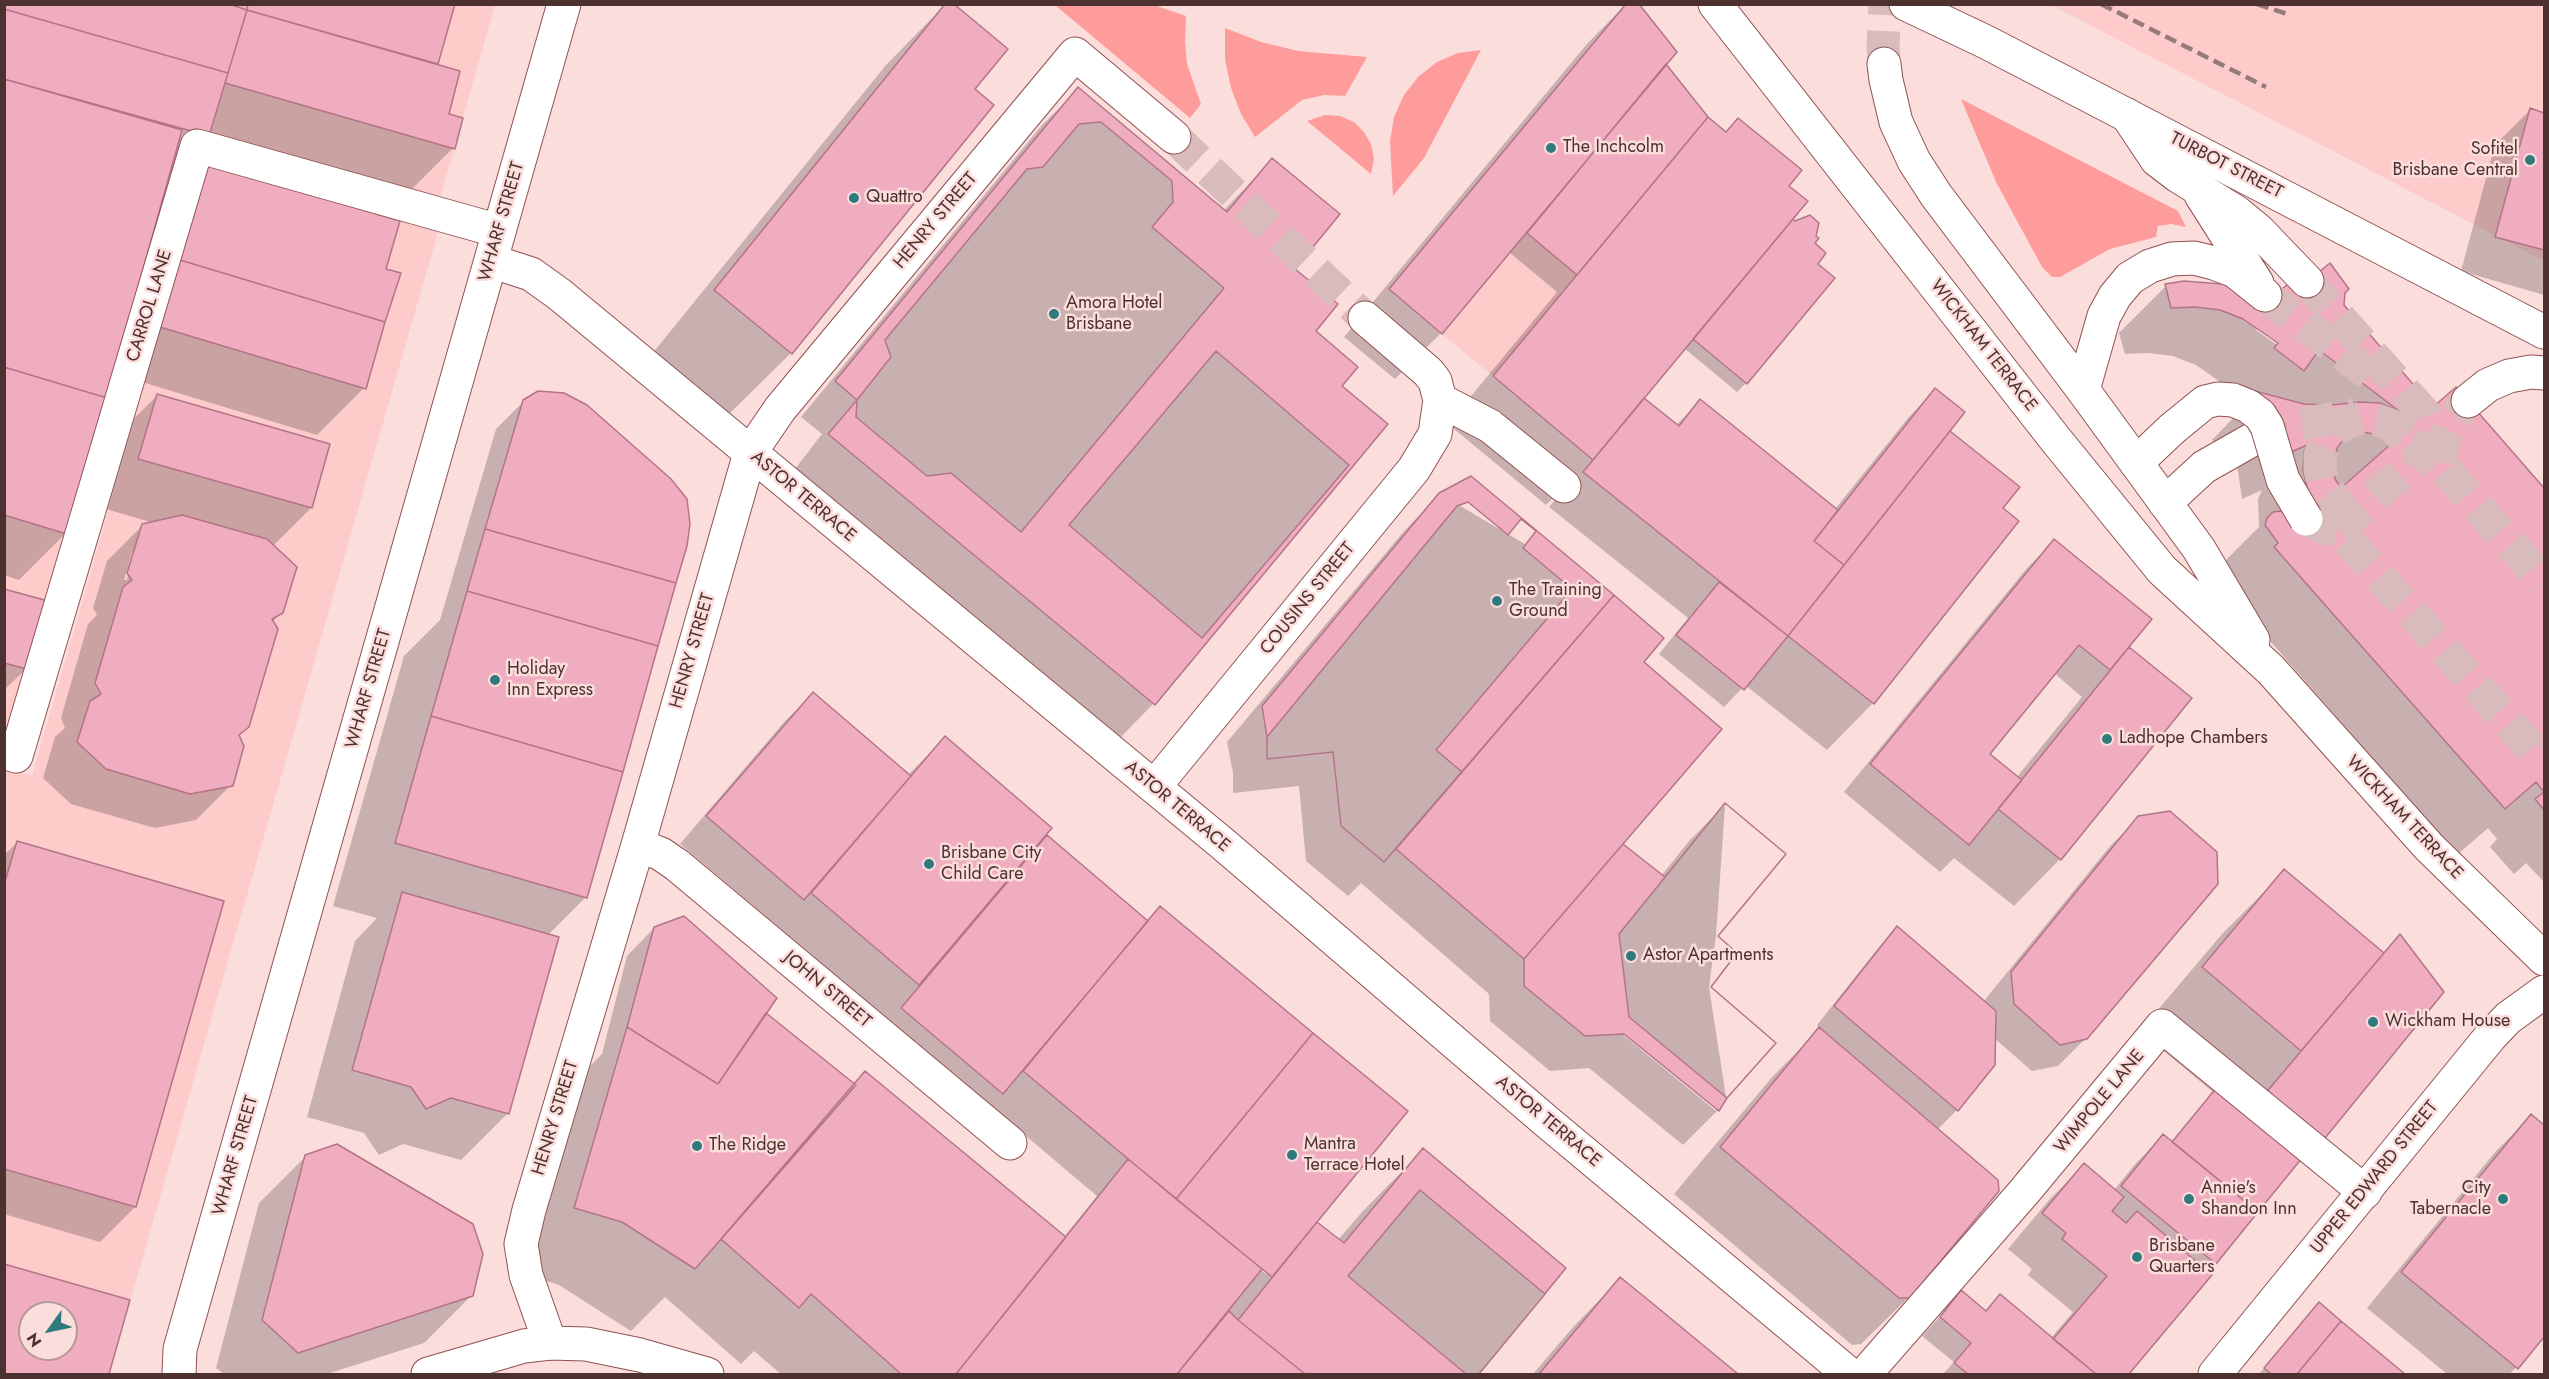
<!DOCTYPE html>
<html>
<head>
<meta charset="utf-8">
<style>
	body { margin:0 }
	#map { position:relative; width:2549px; height:1379px; overflow:hidden; background:#fbdddc; font-family:Jost,sans-serif }
	canvas { display:block }
	.frame { position:absolute; inset:0; border:6px solid #4d3130; pointer-events:none }
	.north { position:absolute; left:18px; top:1301px; width:60px; height:60px; box-sizing:border-box; background:#fbdddc; border:2px solid #b59897; border-radius:50%; rotate:237deg; font-size:16px; font-weight:700; line-height:24px; text-align:center; color:#4d3130 }
	.north::after { content:''; display:block; margin:auto; width:21px; height:27px; background:#307a7e; clip-path:polygon(50% 0,100% 100%,50% 72%,0 100%) }
</style>
</head>
<body>
<div id="map">
<canvas width="2549" height="1379"></canvas>
<div class="frame"></div>
<div class="north">N</div>
</div>
<script>
const context = document.querySelector('canvas').getContext('2d');
context.lineJoin = 'round';
function paint(path, color) { context.fillStyle = color; context.fill(path, 'evenodd'); }
const toPath = rows => new Path2D(rows.map(r => 'M' + r).join(''));
function trace(path, color, width, dash) { context.strokeStyle = color; context.lineWidth = width; context.lineCap = dash ? 'butt' : 'round'; context.setLineDash(dash || []); context.stroke(path); }
function write(font, color, halo, rows, align = 'center') {
  context.font = font + ' Jost,sans-serif'; context.lineWidth = 5; context.setLineDash([]); context.textBaseline = 'middle'; context.strokeStyle = halo; context.fillStyle = color; for (const [text, x, y, turn = 0] of rows) {
    context.save(); context.translate(x, y); context.rotate((+turn || 0) * Math.PI / 180); context.textAlign = isNaN(turn) ? turn : align; if (halo) context.strokeText(text, 0, 0); context.fillText(text, 0, 0); context.restore();
  }
}
paint(toPath([
	[4,5,495,5,439,201,5,79],
	[2051,5,2544,5,2544,261,2356,163],
	[1666,64,1708,117,1493,376,1442,334],
	[208,164,438,232,109,1374,5,1374,4,768,32,776],
	[30,1313,66,1313,66,1349,30,1349],
	[4,367,107,398,4,741]
]), '#fccbca');
paint(toPath([
	[1055,5,1154,5,1186,16,1185,42,1187,64,1201,104,1190,118],
	[1225,28,1261,42,1298,51,1367,57,1345,96,1324,95,1302,100,1255,137,1241,114,1231,88,1225,59],
	[1481,50,1424,158,1393,196,1390,141,1394,117,1404,95,1418,77,1437,62,1458,53],
	[1961,99,2178,211,2186,227,2171,224,2158,226,2156,237,2110,249,2060,277,2052,277,2042,267,1996,182],
	[1325,115,1340,116,1354,122,1364,132,1371,144,1374,158,1371,174,1307,121]
]), '#fe9c9b');
paint(toPath([
	[4,4,453,4,436,66,453,148,406,195,206,138,167,176,120,342,162,212,384,270,364,388,317,435,112,373,66,533,19,580,4,575],
	[946,4,973,90,791,353,728,415,652,354,886,65],
	[1626,4,1664,65,1706,117,1787,186,1786,224,1746,383,1737,392,1684,348,1642,398,1676,425,1700,401,1835,509,1908,418,1935,390,1948,431,2018,487,2001,508,1873,703,1827,750,1745,685,1724,707,1659,654,1688,618,1549,507,1562,492,1560,491,1546,505,1448,424,1557,292,1509,252,1441,333,1395,379,1344,337,1586,45],
	[1078,90,1223,211,1272,160,1293,269,1314,331,1340,386,1386,424,1153,704,1119,739,795,469,822,434,801,417,1043,124],
	[2530,110,2544,114,2544,295,2461,271,2495,145],
	[2166,286,2242,293,2343,293,2342,306,2433,409,2456,389,2544,490,2544,882,2526,863,2514,874,2490,847,2497,839,2488,828,2457,855,2229,594,2220,566,2259,527,2258,499,2262,490,2242,499,2238,471,2231,458,2212,440,2244,407,2233,391,2196,365,2173,356,2148,353,2125,354,2119,333],
	[2258,328,2285,346,2283,349,2256,330],
	[2336,481,2343,488,2341,490],
	[157,396,311,508,273,546,282,612,272,622,248,726,238,736,231,785,196,820,155,828,71,804,43,778,55,737,65,728,61,718,88,624,97,615,93,608,107,561,142,526,154,523,92,505,110,442],
	[132,552,135,552,127,580,124,580],
	[524,401,586,897,548,935,508,1113,461,1160,403,1144,379,1155,364,1133,307,1117,355,941,377,918,333,906,404,656,440,620,496,429],
	[1440,494,1613,596,1662,638,1642,662,1621,844,1661,876,1690,840,1725,805,1716,936,1709,987,1726,1097,1718,1110,1683,1145,1589,1068,1550,1071,1490,1021,1489,994,1361,883,1348,896,1306,861,1299,786,1233,793,1233,773,1227,742,1405,530],
	[1619,1028,1716,1107,1716,1111,1617,1030],
	[2054,541,2124,655,2060,859,2014,906,1954,858,1940,872,1844,792,2027,568],
	[2054,673,2082,697,2016,778,1988,754],
	[4,590,26,669,4,690],
	[813,694,908,775,945,738,1044,835,1147,922,1160,909,1315,1223,1338,1240,1361,1213,1423,1150,1564,1268,1479,1374,781,1374,754,1351,741,1364,665,1297,631,1331,559,1285,513,1270,565,1091,602,1054,627,956,654,928,853,1085,1064,1237,1097,1196,680,844,785,721],
	[1170,1195,1268,1272,1266,1274],
	[2139,818,2086,1038,2058,1066,2032,1071,1994,1038,1957,1110,1937,1130,1909,1297,1861,1344,1852,1345,1674,1194,1773,1076,1820,1029,1817,1025,1879,947,1898,928,1983,1002,2111,845],
	[18,842,222,902,135,1207,100,1242,4,1214,4,855],
	[2285,871,2383,954,2400,936,2320,1142,2286,1176,2206,1272,2210,1275,2127,1374,1943,1374,1954,1362,1922,1336,1962,1292,1985,1311,2000,1296,2051,1338,2073,1312,2028,1275,2032,1269,2008,1249,2049,1200,2084,1165,2114,1190,2136,1163,2163,1136,2172,1143,2214,1093,2140,1031,2222,934],
	[2531,1116,2544,1127,2544,1335,2510,1374,2447,1374,2367,1308,2496,1151],
	[306,1156,471,1296,424,1343,327,1374,224,1374,216,1368,259,1203],
	[4,1265,128,1301,107,1374,4,1374],
	[30,1313,66,1313,66,1349,30,1349],
	[1620,1279,1735,1374,1533,1374,1574,1326],
	[2319,1304,2403,1374,2259,1374]
]), '#0003');
const building = toPath([
	[4,4,229,4,247,10,228,73,4,9,4,4],
	[229,4,248,4,247,10,229,4],
	[248,4,455,4,438,64,247,10,248,4],
	[945,4,954,4,1008,49,975,89,994,105,792,354,714,290,945,4],
	[1626,4,1639,4,1677,52,1442,334,1389,289,1626,4],
	[4,9,228,73,209,136,4,79,4,9],
	[247,10,460,71,449,114,463,118,455,149,225,83,247,10],
	[1666,64,1708,117,1577,275,1527,233,1666,64],
	[4,79,182,130,107,398,4,367,4,79],
	[1078,87,1227,212,1272,158,1340,214,1295,269,1338,304,1316,331,1358,367,1342,386,1388,424,1155,705,828,434,857,400,835,381,1078,87],
	[2530,108,2544,113,2544,250,2495,237,2530,108],
	[1708,117,1726,132,1738,118,1802,170,1789,186,1808,201,1593,460,1493,376,1708,117],
	[1101,122,1172,181,1173,202,1152,227,1224,288,1021,532,951,473,927,476,856,417,857,400,891,357,885,340,1027,169,1043,167,1079,124,1101,122],
	[208,164,400,221,386,269,401,273,385,322,180,260,208,164],
	[1810,215,1819,223,1816,236,1819,238,1815,243,1826,253,1818,264,1835,278,1747,384,1693,339,1793,219,1795,221,1810,215],
	[180,260,385,322,366,389,160,327,180,260],
	[2330,263,2349,289,2345,293,2344,305,2433,407,2456,387,2544,488,2544,810,2535,799,2544,792,2536,782,2505,809,2274,547,2278,543,2265,525,2267,518,2273,512,2281,511,2297,526,2319,507,2308,491,2303,471,2304,451,2307,445,2289,453,2285,424,2267,400,2255,391,2304,404,2332,405,2360,402,2380,403,2399,411,2319,350,2304,371,2274,348,2278,343,2243,319,2220,310,2195,307,2171,308,2165,284,2184,281,2222,284,2243,292,2263,304,2297,277,2303,285,2330,263],
	[2363,432,2384,436,2392,443,2341,488,2335,479,2333,468,2337,448,2344,439,2363,432],
	[1216,351,1349,465,1202,638,1069,525,1216,351],
	[4,367,107,398,67,534,4,515,4,367],
	[1935,388,1965,412,1844,565,1814,541,1935,388],
	[538,391,564,393,587,405,671,479,687,499,690,524,687,546,676,583,485,529,523,400,538,391],
	[157,394,330,444,312,508,138,459,157,394],
	[1644,398,1679,426,1700,399,1838,510,1814,541,1844,565,1788,636,1583,472,1644,398],
	[1950,431,2020,487,2003,508,2019,521,1874,704,1788,636,1950,431],
	[1471,476,1614,595,1384,862,1341,826,1333,752,1267,759,1267,737,1262,706,1439,493,1471,476],
	[1468,502,1508,535,1521,519,1536,531,1523,548,1572,589,1436,750,1462,772,1384,862,1341,826,1333,752,1267,759,1267,737,1457,506,1468,502],
	[182,515,267,539,297,567,283,613,272,619,278,629,249,727,239,735,244,746,233,786,190,794,106,769,77,742,90,701,101,694,95,683,123,587,132,580,127,573,142,524,182,515],
	[485,529,676,583,658,646,467,591,485,529],
	[2054,539,2152,619,2110,670,2079,645,1990,754,2022,780,1969,845,1870,764,2054,539],
	[1719,582,1788,636,1744,690,1676,635,1719,582],
	[4,589,48,601,27,669,4,663,4,589],
	[467,591,658,646,623,772,431,716,467,591],
	[1614,595,1664,638,1644,662,1722,729,1524,959,1396,849,1614,595],
	[2129,647,2192,698,2061,860,1998,809,2129,647],
	[813,692,911,776,804,900,706,816,813,692],
	[431,716,623,772,587,898,395,843,431,716],
	[945,736,1052,828,919,985,811,893,945,736],
	[1725,803,1786,854,1718,936,1737,953,1711,987,1776,1043,1727,1098,1629,1017,1619,934,1725,803],
	[1725,803,1786,854,1718,936,1737,953,1711,987,1776,1043,1727,1098,1719,1111,1624,1034,1585,1036,1524,986,1524,959,1623,844,1665,877,1725,803],
	[2170,811,2217,852,2218,884,2087,1039,2060,1045,2014,1004,2011,972,2138,816,2170,811],
	[1047,835,1148,921,1003,1094,901,1008,1047,835],
	[17,841,224,901,136,1207,4,1169,4,885,17,841],
	[2284,869,2384,953,2301,1051,2202,967,2284,869],
	[402,892,559,937,509,1114,451,1098,426,1109,411,1087,352,1070,402,892],
	[1160,906,1313,1033,1176,1199,1023,1071,1160,906],
	[684,916,777,998,718,1084,627,1027,654,927,684,916],
	[1897,926,1996,1011,1995,1065,1958,1111,1834,1006,1897,926],
	[2400,934,2444,992,2321,1143,2264,1095,2400,934],
	[766,1013,856,1085,695,1269,622,1222,574,1208,627,1027,718,1084,766,1013],
	[1819,1027,1998,1180,1999,1191,1910,1298,1899,1298,1720,1147,1819,1027],
	[1313,1033,1408,1111,1272,1277,1176,1199,1313,1033],
	[865,1071,1066,1237,956,1374,901,1374,811,1294,799,1308,721,1239,865,1071],
	[2217,1087,2302,1158,2258,1212,2172,1142,2217,1087],
	[2531,1114,2544,1125,2544,1337,2518,1369,2401,1272,2531,1114],
	[2163,1134,2258,1212,2216,1264,2121,1186,2163,1134],
	[337,1144,473,1224,483,1254,473,1296,298,1353,262,1320,305,1155,337,1144],
	[1423,1148,1566,1268,1479,1374,1305,1374,1238,1320,1317,1222,1344,1243,1423,1148],
	[1128,1159,1262,1269,1177,1374,956,1374,1128,1159],
	[2084,1163,2124,1197,2112,1211,2126,1223,2137,1211,2212,1275,2129,1374,2096,1374,2053,1339,2107,1276,2062,1239,2066,1233,2042,1213,2084,1163],
	[1420,1190,1545,1294,1479,1374,1466,1374,1348,1276,1420,1190],
	[4,1264,130,1300,109,1374,4,1374,4,1264],
	[30,1313,66,1313,66,1349,30,1349,30,1313],
	[1620,1277,1652,1303,1738,1374,1539,1374,1620,1277],
	[1961,1290,1986,1311,2000,1294,2096,1374,1968,1374,1954,1363,1971,1343,1940,1317,1961,1290],
	[2319,1302,2341,1321,2297,1374,2271,1374,2264,1368,2319,1302],
	[1229,1311,1238,1320,1305,1374,1177,1374,1229,1311],
	[2341,1321,2405,1374,2297,1374,2341,1321]
]);
paint(building, '#f0adc0');
trace(building, '#b37487', 1.5);
trace(toPath([
	[1884,64,1883,45,1885,4],
	[1174,137,1365,318],
	[2307,281,2425,414,2431,433,2428,450],
	[2265,295,2370,375],
	[2255,438,2300,424,2355,415],
	[2439,462,2444,439,2454,418,2468,401],
	[2350,518,2323,484,2320,470,2320,455,2326,441,2335,430,2347,422,2362,418,2377,420,2391,425,2421,456],
	[2306,519,2323,528,2338,529,2536,754,2544,746],
	[2338,529,2428,450,2544,582]
]), '#d8bbba', 33, [33, 16]);
const minor = toPath([
	[1715,4,2056,440,2162,570,2271,670,2429,847,2544,959],
	[1884,64,1886,80,1896,122,1914,161,1936,195,2083,390,2199,549,2253,640],
	[2127,115,2157,160,2178,176,2236,212,2258,230,2307,281],
	[2201,195,2257,283],
	[491,261,531,274,559,294,1223,844,1546,1121,1849,1374],
	[2083,390,2104,316,2115,296,2130,278,2150,266,2172,259,2194,258,2214,263,2235,271,2265,295],
	[1440,400,1490,426,1564,486],
	[2468,401,2488,385,2509,376,2531,372,2544,373],
	[2136,463,2172,429],
	[2165,503,2204,467,2255,438],
	[4,752,16,756,197,146,499,231],
	[1154,787,1414,469,1435,434,1440,400,1435,381,1428,372,1365,318],
	[638,845,661,854,677,865,1010,1143],
	[550,1343,526,1275,521,1244,529,1210,638,845,750,453,780,409,1075,54,1174,137],
	[1865,1374,2024,1192,2162,1026,2365,1192]
]);
const major = toPath([
	[1906,4,1986,42,2544,332],
	[179,1374,180,1349,564,4],
	[428,1374,524,1346,550,1343,586,1344,640,1355,707,1374],
	[2215,1374,2490,1037,2508,1018,2544,992]
]);
trace(minor, '#8f5251', 35);
trace(major, '#8f5251', 35);
trace(minor, '#fff', 33);
trace(major, '#fff', 33);
trace(toPath([
	[2101,4,2266,87],
	[2257,4,2287,14]
]), '#977a79', 4.5, [12, 6]);
const minorBridge = toPath([
	[2172,429,2205,402,2218,399,2233,400,2248,406,2260,415,2267,426,2283,480,2306,519]
]);
trace(minorBridge, '#8f5251', 35, []);
trace(minorBridge, '#fff', 33);
for (const [x, y, r, color] of [
	[1551,148,6,"#307a7e"],
	[2530,160,6,"#307a7e"],
	[854,198,6,"#307a7e"],
	[1054,314,6,"#307a7e"],
	[1497,601,6,"#307a7e"],
	[495,680,6,"#307a7e"],
	[2107,739,6,"#307a7e"],
	[929,864,6,"#307a7e"],
	[1631,956,6,"#307a7e"],
	[2373,1022,6,"#307a7e"],
	[697,1146,6,"#307a7e"],
	[1292,1155,6,"#307a7e"],
	[2189,1199,6,"#307a7e"],
	[2503,1199,6,"#307a7e"],
	[2137,1257,6,"#307a7e"]
]) { const dot = new Path2D(); dot.arc(x, y, r, 0, 2 * Math.PI); context.fillStyle = color; context.fill(dot); trace(dot, '#fbdddc', 2); }
write('18px', '#4d3130', '#fbdddc', [
	["The Inchcolm",1563,148],
	["Sofitel",2518,150,"right"],
	["Brisbane Central",2518,171,"right"],
	["Quattro",866,198],
	["Amora Hotel",1066,304],
	["Brisbane",1066,325],
	["The Training",1509,591],
	["Ground",1509,612],
	["Holiday",507,670],
	["Inn Express",507,691],
	["Ladhope Chambers",2119,739],
	["Brisbane City",941,854],
	["Child Care",941,875],
	["Astor Apartments",1643,956],
	["Wickham House",2385,1022],
	["Mantra",1304,1145],
	["Terrace Hotel",1304,1166],
	["The Ridge",709,1146],
	["Annie's",2201,1189],
	["Shandon Inn",2201,1210],
	["City",2491,1189,"right"],
	["Tabernacle",2491,1210,"right"],
	["Brisbane",2149,1247],
	["Quarters",2149,1268]
], 'left');
write('18px', '#4d3130', '#fbdddc', [
	["TURBOT STREET",2226,166,27],
	["HENRY STREET",936,221,-50],
	["WHARF STREET",502,222,-74],
	["CARROL LANE",150,306,-73],
	["WICKHAM TERRACE",1983,346,52],
	["ASTOR TERRACE",803,497,40],
	["COUSINS STREET",1308,599,-51],
	["HENRY STREET",693,651,-74],
	["WHARF STREET",369,689,-74],
	["ASTOR TERRACE",1177,807,40],
	["WICKHAM TERRACE",2404,818,47],
	["JOHN STREET",827,990,40],
	["WIMPOLE LANE",2100,1102,-50],
	["HENRY STREET",556,1118,-73],
	["ASTOR TERRACE",1548,1122,40],
	["WHARF STREET",236,1156,-74],
	["UPPER EDWARD STREET",2375,1178,-51]
]);
</script>
</body>
</html>
